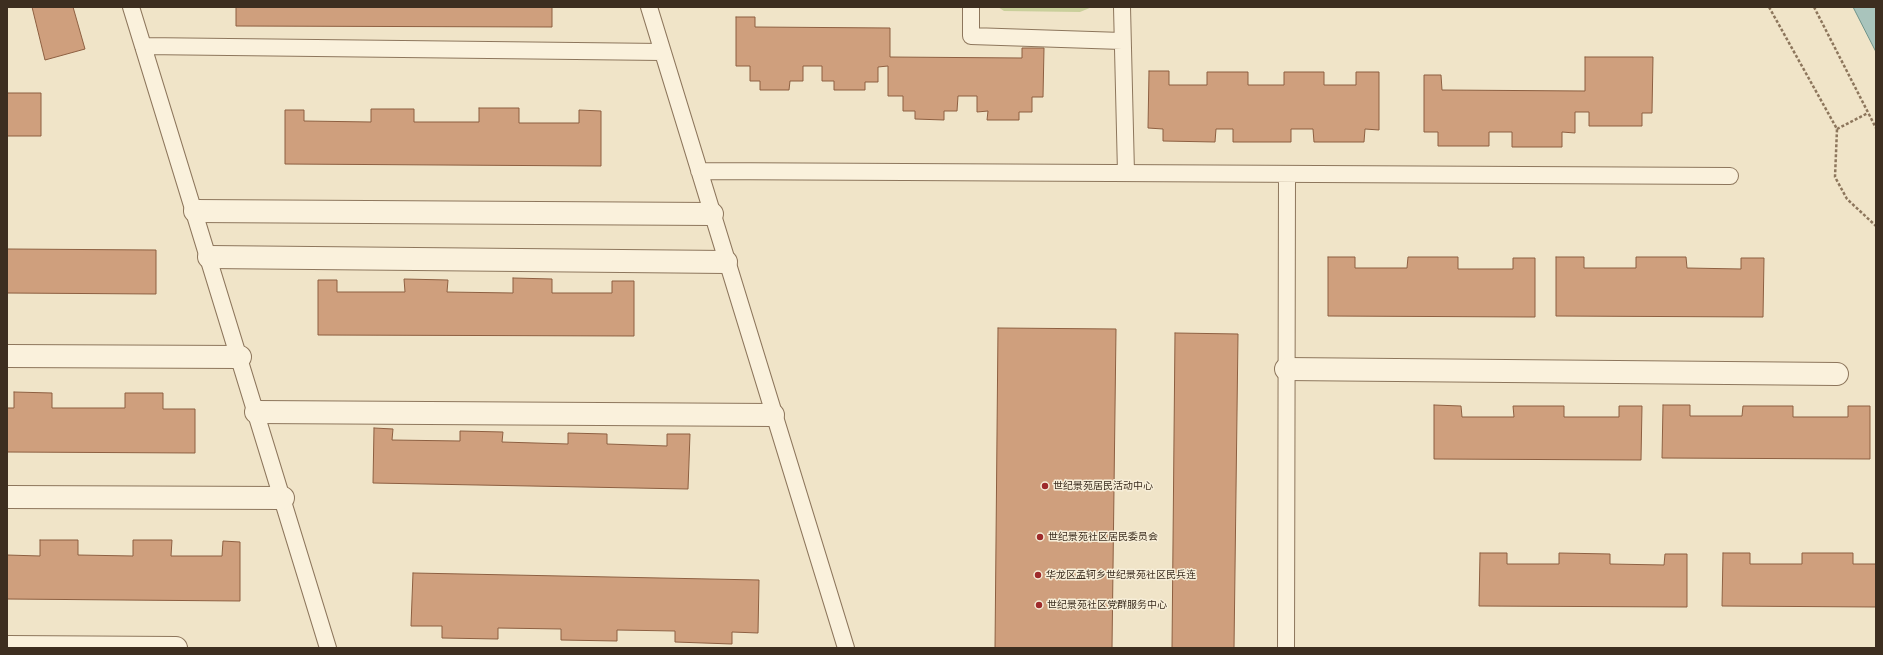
<!DOCTYPE html>
<html>
<head>
<meta charset="utf-8">
<style>
	body { margin:0 }
	#map { position:relative; width:1883px; height:655px; overflow:hidden; background:#f0e4c8; font-family:"Playfair Display",serif }
	canvas { display:block }
	.frame { position:absolute; inset:0; border:8px solid #3d2e20; pointer-events:none }
</style>
</head>
<body>
<div id="map">
<canvas width="1883" height="655"></canvas>
<div class="frame"></div>
</div>
<script>
const context = document.querySelector('canvas').getContext('2d');
context.lineJoin = 'round';
function paint(path, color) { context.fillStyle = color; context.fill(path, 'evenodd'); }
const toPath = rows => new Path2D(rows.map(r => 'M' + r).join(''));
function trace(path, color, width, dash) { context.strokeStyle = color; context.lineWidth = width; context.lineCap = dash ? 'butt' : 'round'; context.setLineDash(dash || []); context.stroke(path); }
function write(font, color, halo, rows, align = 'center') {
  context.font = font + ' "Playfair Display","Noto Sans SC",serif'; context.lineWidth = 3; context.setLineDash([]); context.textBaseline = 'middle'; context.strokeStyle = halo; context.fillStyle = color; for (const [text, x, y, turn = 0] of rows) {
    context.save(); context.translate(x, y); context.rotate((+turn || 0) * Math.PI / 180); context.textAlign = isNaN(turn) ? turn : align; if (halo) context.strokeText(text, 0, 0); context.fillText(text, 0, 0); context.restore();
  }
}
paint(toPath([
	[998,7,1092,7,1080,12,1004,11]
]), '#c9cf9b');
const water = toPath([
	[1853,7,1876,7,1876,52,1853,7]
]);
paint(water, '#a9c4bc');
trace(water, '#6f938a', 1);
const building = toPath([
	[32,7,73,7,85,49,45,60,32,7],
	[236,7,552,7,552,27,236,26,236,7],
	[736,17,755,17,755,27,890,28,890,57,1022,58,1022,48,1044,48,1043,97,1032,97,1032,112,1019,112,1019,120,987,120,988,111,977,112,977,96,958,96,957,111,944,111,944,120,915,119,915,111,903,111,903,96,888,96,888,66,878,67,878,82,865,82,865,90,834,90,834,81,822,81,822,66,803,66,803,81,790,81,789,90,760,90,760,81,750,81,750,66,736,66,736,17],
	[1585,57,1653,57,1652,113,1642,113,1642,126,1589,126,1589,112,1575,112,1575,133,1562,132,1562,147,1512,147,1512,132,1489,132,1489,146,1438,146,1438,132,1424,132,1424,75,1441,75,1442,90,1585,91,1585,57],
	[1149,71,1169,71,1169,85,1207,85,1207,72,1248,72,1248,85,1284,85,1284,72,1324,72,1324,85,1356,85,1356,72,1379,72,1379,130,1365,129,1364,142,1314,142,1313,129,1291,129,1291,142,1233,142,1233,129,1216,129,1215,142,1163,141,1163,129,1148,128,1149,71],
	[7,93,41,93,41,136,7,136,7,93],
	[479,108,519,108,519,123,579,123,579,110,601,111,601,166,285,164,285,110,304,110,304,121,371,122,371,109,414,109,414,122,479,122,479,108],
	[7,249,156,250,156,294,7,293,7,249],
	[1328,257,1355,257,1355,268,1407,268,1408,257,1458,257,1458,269,1513,269,1513,258,1535,258,1535,317,1328,316,1328,257],
	[1556,257,1584,257,1584,268,1636,268,1636,257,1686,257,1687,268,1741,269,1741,258,1764,258,1763,317,1556,316,1556,257],
	[513,278,552,279,552,293,612,293,612,281,634,281,634,336,318,335,318,280,337,280,337,292,405,292,404,279,448,280,447,292,513,293,513,278],
	[998,328,1116,329,1112,648,995,648,998,328],
	[1175,333,1238,334,1234,648,1172,648,1175,333],
	[14,392,52,393,52,408,125,408,125,393,163,393,163,409,195,409,195,453,7,452,7,408,14,408,14,392],
	[1434,405,1461,406,1462,417,1514,417,1513,406,1564,406,1564,417,1619,417,1619,406,1642,406,1641,460,1434,459,1434,405],
	[1663,405,1690,405,1690,416,1742,416,1743,406,1793,406,1793,417,1848,417,1848,406,1870,406,1870,459,1662,458,1663,405],
	[374,428,393,429,392,440,460,441,460,431,503,432,502,442,568,444,568,433,607,434,607,444,667,446,667,434,690,434,688,489,373,483,374,428],
	[40,540,78,540,78,555,133,556,133,540,172,540,171,556,222,556,223,541,240,542,240,601,7,599,7,555,40,556,40,540],
	[1480,553,1507,553,1507,564,1559,564,1559,553,1610,554,1610,564,1664,565,1665,554,1687,554,1687,607,1479,606,1480,553],
	[1723,553,1750,553,1750,564,1802,564,1802,553,1853,553,1853,564,1876,564,1876,607,1722,606,1723,553],
	[413,573,759,580,758,633,732,632,732,644,675,642,675,631,617,630,617,641,561,640,561,629,498,628,498,639,442,638,442,626,411,626,413,573]
]);
paint(building, '#cf9f7d');
trace(building, '#8d5f41', 1);
const service = toPath([
	[131,7,328,648],
	[649,7,846,648],
	[971,7,971,36,1122,41],
	[1122,7,1126,173],
	[143,46,662,52],
	[699,171,1730,176],
	[1286,648,1287,174]
]);
const minor = toPath([
	[195,211,712,214],
	[209,257,726,262],
	[7,356,240,357],
	[1286,369,1837,374],
	[256,412,773,415],
	[7,497,283,498],
	[7,647,176,648]
]);
trace(service, '#8d765c', 18);
trace(minor, '#8d765c', 24);
trace(toPath([
	[1769,7,1837,129,1835,177,1847,199,1876,226],
	[1814,7,1876,128],
	[1837,129,1868,113]
]), '#8d765c', 2.5, [3, 2]);
trace(service, '#faf1dc', 16);
trace(minor, '#faf1dc', 22);
for (const [x, y, r, color] of [
	[1045,486,4,"#9e2a2b"],
	[1040,537,4,"#9e2a2b"],
	[1038,575,4,"#9e2a2b"],
	[1039,605,4,"#9e2a2b"]
]) { const dot = new Path2D(); dot.arc(x, y, r, 0, 2 * Math.PI); context.fillStyle = color; context.fill(dot); trace(dot, '#f7eed8', 1.5); }
write('10px', '#3d2e20', '#f7eed8', [
	["世纪景苑居民活动中心",1053,486],
	["世纪景苑社区居民委员会",1048,537],
	["华龙区孟轲乡世纪景苑社区民兵连",1046,575],
	["世纪景苑社区党群服务中心",1047,605]
], 'left');
</script>
</body>
</html>
